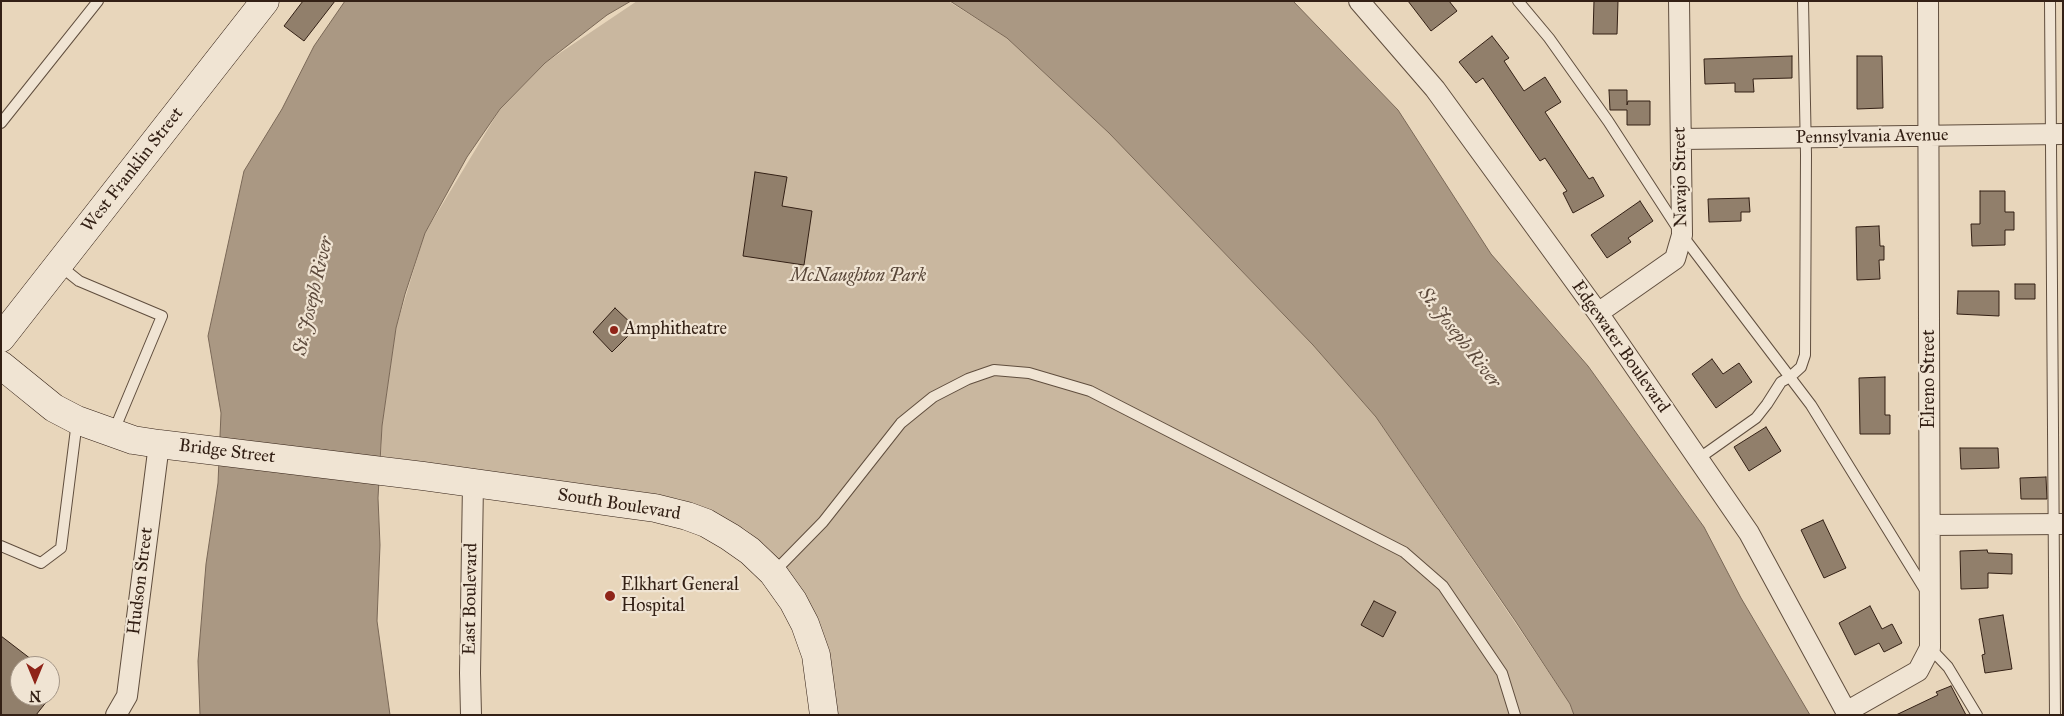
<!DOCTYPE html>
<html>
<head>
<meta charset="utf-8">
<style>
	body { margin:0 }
	#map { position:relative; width:2064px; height:716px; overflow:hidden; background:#e8d6bb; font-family:"IM FELL Great Primer",serif }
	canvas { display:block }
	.frame { position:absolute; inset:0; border:2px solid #332015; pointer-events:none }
	.north { position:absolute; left:10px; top:656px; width:50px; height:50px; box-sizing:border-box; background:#f0e4d3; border:1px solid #a49687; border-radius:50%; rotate:180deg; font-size:14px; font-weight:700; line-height:20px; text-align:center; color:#332015 }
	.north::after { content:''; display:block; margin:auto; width:18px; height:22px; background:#8f2418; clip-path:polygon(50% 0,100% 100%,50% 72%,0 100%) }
</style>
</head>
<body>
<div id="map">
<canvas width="2064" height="716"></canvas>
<div class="frame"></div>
<div class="north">N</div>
</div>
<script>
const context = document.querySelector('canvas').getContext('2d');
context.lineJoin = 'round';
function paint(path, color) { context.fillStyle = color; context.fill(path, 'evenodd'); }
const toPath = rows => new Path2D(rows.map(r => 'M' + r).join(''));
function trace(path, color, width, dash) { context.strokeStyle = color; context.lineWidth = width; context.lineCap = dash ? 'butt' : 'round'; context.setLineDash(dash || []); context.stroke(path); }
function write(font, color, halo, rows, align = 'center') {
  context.font = font + ' "IM FELL Great Primer",serif'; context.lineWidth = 4.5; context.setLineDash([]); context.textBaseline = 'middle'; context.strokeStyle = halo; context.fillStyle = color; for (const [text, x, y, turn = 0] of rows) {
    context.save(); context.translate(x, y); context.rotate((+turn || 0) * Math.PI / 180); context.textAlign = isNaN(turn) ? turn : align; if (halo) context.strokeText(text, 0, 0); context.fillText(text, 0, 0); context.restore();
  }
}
paint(toPath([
	[637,1,948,1,1007,38,1109,133,1210,238,1313,345,1376,417,1570,704,1575,715,836,715,833,676,822,634,799,585,764,544,745,529,680,499,381,456,382,426,396,328,425,233,500,109,545,63]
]), '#c9b79f');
const water = toPath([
	[345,1,631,1,607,15,545,63,500,109,467,157,425,233,405,294,396,328,382,426,378,498,380,545,377,621,390,715,200,715,198,661,206,564,218,483,221,413,208,336,244,171,282,109,314,46,345,1],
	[950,1,1293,1,1398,110,1491,254,1588,366,1704,527,1741,598,1810,715,1574,715,1570,704,1516,622,1376,417,1313,345,1109,133,1007,38,950,1]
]);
paint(water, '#aa9883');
trace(water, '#7a6857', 1);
const building = toPath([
	[303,1,335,1,304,41,284,26,303,1],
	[1408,1,1449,1,1457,11,1431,31,1408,1],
	[1594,1,1618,1,1617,34,1593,34,1594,1],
	[1492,36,1509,58,1504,61,1524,91,1545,77,1561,102,1545,112,1589,179,1593,177,1604,196,1573,213,1563,193,1567,191,1545,158,1540,161,1483,78,1476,83,1459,62,1492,36],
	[1792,56,1792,78,1753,79,1754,92,1735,92,1735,83,1705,84,1704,59,1792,56],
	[1857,56,1882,56,1883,108,1857,109,1857,56],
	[1609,90,1627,90,1627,105,1628,101,1650,101,1650,125,1627,125,1627,110,1610,110,1609,90],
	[755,172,787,177,782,206,812,211,804,265,743,256,755,172],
	[1980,191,2005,191,2005,212,2014,212,2014,230,2005,230,2005,245,1972,246,1971,224,1980,224,1980,191],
	[1749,198,1750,212,1741,212,1741,221,1709,222,1708,199,1749,198],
	[1640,201,1653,221,1628,238,1631,242,1607,258,1591,235,1640,201],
	[1879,226,1880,246,1884,246,1884,260,1879,260,1880,279,1857,280,1856,227,1879,226],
	[2015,284,2035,284,2035,299,2015,299,2015,284],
	[1958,291,1999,291,1999,316,1957,314,1958,291],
	[615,308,636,328,612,352,593,332,615,308],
	[1712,359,1723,374,1739,363,1752,382,1716,408,1692,374,1712,359],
	[1885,377,1885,415,1890,415,1890,434,1860,434,1859,378,1885,377],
	[1766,427,1781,451,1749,471,1734,447,1766,427],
	[1960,448,1998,448,1999,468,1961,469,1960,448],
	[2046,477,2047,499,2021,499,2020,478,2046,477],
	[1823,520,1846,568,1824,578,1801,530,1823,520],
	[1987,550,1988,553,2012,554,2012,574,1988,573,1988,588,1961,589,1960,551,1987,550],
	[1374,601,1396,612,1383,637,1361,625,1374,601],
	[1870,606,1882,629,1892,624,1902,643,1884,652,1879,643,1855,655,1839,623,1870,606],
	[2003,615,2012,669,1985,673,1982,655,1985,654,1979,619,2003,615],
	[1,636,40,666,20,666,20,696,51,696,36,715,1,715,1,636],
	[1951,686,1966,715,1896,715,1938,695,1936,692,1951,686]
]);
paint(building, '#917f6b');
trace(building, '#332015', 1);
const lane = toPath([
	[1518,1,1549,38,1608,121,1682,235,1811,405,1927,593],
	[2050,1,2055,715],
	[1,123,98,1],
	[59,265,79,281,162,316,113,433],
	[1698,459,1756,418,1767,404,1781,382,1790,377,1801,367,1805,355,1806,155,1803,1],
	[1,546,41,563,61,548,77,421],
	[774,572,823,522,901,423,933,397,968,379,994,370,1029,373,1090,391,1404,552,1443,586,1502,673,1515,715],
	[1930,648,1948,667,1977,715]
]);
const street = toPath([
	[1359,1,1435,89,1598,313,1749,533,1848,715],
	[1681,139,2063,134],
	[1598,313,1675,259,1682,235,1679,1],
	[1930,525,2063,524],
	[1846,712,1918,671,1930,648,1928,1],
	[116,715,127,696,159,444],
	[471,715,470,673,473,483]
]);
const secondary = toPath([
	[1,338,265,1],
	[1,365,54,408,77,420,133,440,159,444,423,476,618,503,655,508,687,516,706,523,730,537,750,551,773,573,793,601,805,624,816,655,824,715]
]);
trace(lane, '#604e3e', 12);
trace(street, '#604e3e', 22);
trace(secondary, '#332015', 29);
trace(lane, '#f0e4d3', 10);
trace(street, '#f0e4d3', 20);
trace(secondary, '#f0e4d3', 28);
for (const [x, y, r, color] of [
	[614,330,5,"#8f2418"],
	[610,596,6,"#8f2418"]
]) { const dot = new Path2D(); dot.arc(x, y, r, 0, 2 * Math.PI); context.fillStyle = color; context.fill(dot); trace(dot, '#f0e4d3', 2); }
write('18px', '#332015', '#f0e4d3', [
	["Pennsylvania Avenue",1872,137,-1],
	["West Franklin Street",133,170,-52],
	["Navajo Street",1681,177,-91],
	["Edgewater Boulevard",1620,347,55],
	["Elreno Street",1930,379,-90],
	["Bridge Street",227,452,7],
	["South Boulevard",619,505,9],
	["Hudson Street",141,581,-83],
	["East Boulevard",471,599,-89]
]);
write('italic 18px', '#584638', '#f0e4d3', [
	["McNaughton Park",858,277]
]);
write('18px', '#332015', '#f0e4d3', [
	["Amphitheatre",624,330],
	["Elkhart General",621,586],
	["Hospital",621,607]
], 'left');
write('italic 19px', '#5d4a3c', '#f0e4d3', [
	["St. Joseph River",314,296,-77],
	["St. Joseph River",1459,338,52]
]);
</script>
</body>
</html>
